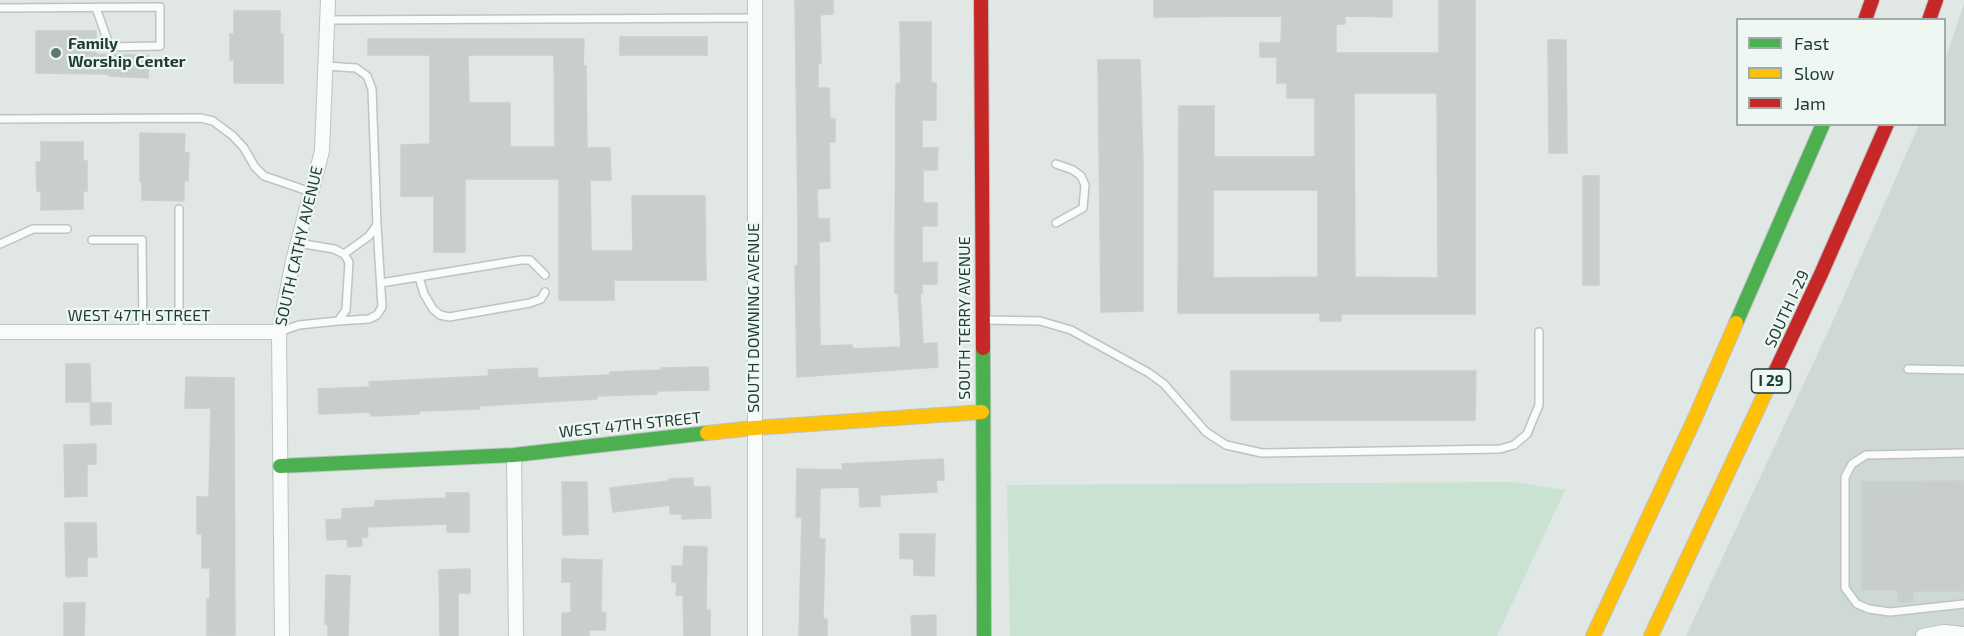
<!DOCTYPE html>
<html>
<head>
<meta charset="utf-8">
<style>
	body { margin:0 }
	#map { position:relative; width:1964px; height:636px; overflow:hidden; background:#e1e7e4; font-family:"Exo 2",sans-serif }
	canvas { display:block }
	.legend { position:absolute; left:1736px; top:18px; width:210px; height:108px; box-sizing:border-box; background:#eff7f3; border:2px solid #9caca7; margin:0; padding:8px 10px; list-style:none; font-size:18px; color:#1f3b34 }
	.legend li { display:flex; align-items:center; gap:12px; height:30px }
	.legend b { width:30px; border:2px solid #9caca7 }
</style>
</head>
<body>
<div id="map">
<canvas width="1964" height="636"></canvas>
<ul class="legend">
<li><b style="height:8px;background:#4caf50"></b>Fast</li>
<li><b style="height:8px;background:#ffc107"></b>Slow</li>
<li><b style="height:8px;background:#c62828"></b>Jam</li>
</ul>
</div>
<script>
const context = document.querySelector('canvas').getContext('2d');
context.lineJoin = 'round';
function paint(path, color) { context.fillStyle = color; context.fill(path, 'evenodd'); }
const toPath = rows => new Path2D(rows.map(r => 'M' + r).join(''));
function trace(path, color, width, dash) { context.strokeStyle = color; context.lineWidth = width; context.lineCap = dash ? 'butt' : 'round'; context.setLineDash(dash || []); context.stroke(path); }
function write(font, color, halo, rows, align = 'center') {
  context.font = font + ' "Exo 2",sans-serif'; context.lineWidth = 4.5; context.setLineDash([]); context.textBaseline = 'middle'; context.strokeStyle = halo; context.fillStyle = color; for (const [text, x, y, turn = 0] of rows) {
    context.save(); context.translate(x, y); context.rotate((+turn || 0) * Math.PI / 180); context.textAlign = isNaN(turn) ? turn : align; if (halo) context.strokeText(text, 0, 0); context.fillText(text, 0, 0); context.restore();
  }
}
paint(toPath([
	[1964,4,1964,636,1686,636,1832,323,1919,125,1944,124,1945,60]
]), '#ced9d4');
paint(toPath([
	[1514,482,1565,490,1497,636,1010,636,1007,485]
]), '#c9e2d1');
const building = toPath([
	[795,0,833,0,833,14,820,15,821,63,818,63,818,88,829,88,830,118,835,119,835,142,829,142,830,188,817,189,818,219,829,219,830,241,819,242,820,346,852,345,853,349,901,347,898,293,895,293,895,253,896,84,901,83,900,22,931,22,931,83,936,83,936,120,922,120,922,148,938,148,937,170,923,170,923,203,937,203,937,226,922,226,922,263,937,262,937,284,922,284,922,293,920,293,923,344,937,343,938,367,797,377,795,266,798,265,798,220,795,0],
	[1154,0,1392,0,1392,17,1345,16,1345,24,1336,24,1336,53,1439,53,1439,0,1475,0,1475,314,1341,314,1341,321,1320,321,1320,313,1178,313,1179,106,1214,106,1214,157,1315,157,1315,98,1287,98,1287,83,1277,83,1277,57,1260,57,1260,43,1281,43,1282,16,1154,17,1154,0],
	[1354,93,1437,93,1438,278,1355,277,1354,93],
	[1213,190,1318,190,1318,277,1213,278,1213,190],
	[234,11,280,11,280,34,283,34,283,83,234,83,234,60,230,60,230,34,234,34,234,11],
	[36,31,96,31,96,54,149,55,148,78,109,76,109,74,36,73,36,31],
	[620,37,707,37,707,55,620,55,620,37],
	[368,39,584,39,583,66,586,66,587,148,610,148,611,180,590,180,591,251,633,251,632,196,705,196,706,280,614,280,614,300,559,300,559,179,465,179,465,252,434,252,434,196,401,196,401,145,430,144,430,55,368,55,368,39],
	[468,55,554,55,555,147,510,147,510,103,469,103,468,55],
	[1548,40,1566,40,1567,153,1549,153,1548,40],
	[1098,60,1140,60,1143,165,1143,311,1101,312,1098,60],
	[140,133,185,134,184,153,189,153,188,181,184,181,184,201,142,200,142,182,140,182,140,133],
	[41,142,83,142,83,161,87,161,87,191,83,191,83,209,41,210,41,191,37,191,36,162,41,162,41,142],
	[1583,176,1599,176,1599,285,1583,285,1583,176],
	[66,364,90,364,91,402,66,402,66,364],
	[708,367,709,390,657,391,657,394,597,396,597,399,479,406,480,409,419,411,419,414,371,416,371,412,319,414,318,389,370,387,369,382,489,376,488,370,537,368,538,378,610,375,610,372,662,370,661,368,708,367],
	[1231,371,1476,371,1475,420,1231,420,1231,371],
	[186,377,234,378,235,635,207,636,207,599,210,599,210,568,202,568,202,534,197,534,197,497,209,497,211,408,185,408,186,377],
	[90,403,111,403,111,424,91,425,90,403],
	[96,444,96,464,87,464,87,496,65,497,64,445,96,444],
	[943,459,944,480,936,480,937,492,880,495,880,506,860,507,859,487,820,488,819,539,825,539,823,619,827,619,827,636,799,636,802,517,796,517,797,469,843,470,842,464,943,459],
	[693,478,693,487,710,487,711,518,682,519,682,514,670,514,670,505,613,512,610,488,669,481,669,479,693,478],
	[1964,481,1964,591,1913,591,1913,602,1898,602,1898,590,1862,590,1862,482,1964,481],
	[562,482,587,482,588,534,563,535,562,482],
	[446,493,469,493,469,532,447,532,447,524,367,527,368,537,361,537,362,546,348,547,347,539,327,540,326,520,342,519,342,509,375,507,375,501,446,498,446,493],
	[65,523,96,523,97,557,87,557,87,576,66,577,65,523],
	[900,534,935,534,934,576,914,575,914,559,900,558,900,534],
	[684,546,707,547,706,610,710,610,710,636,684,636,683,595,676,595,677,582,672,582,672,566,683,566,684,546],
	[562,559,602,560,601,613,606,613,605,630,589,630,589,636,562,636,562,613,571,613,571,582,562,582,562,559],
	[470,569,470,593,458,593,458,636,440,636,439,570,470,569],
	[326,575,350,576,348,636,328,636,328,624,325,624,326,575],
	[64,603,85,603,84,636,64,636,64,603],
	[936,615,936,636,912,636,911,616,936,615]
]);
paint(building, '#c8cecc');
trace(building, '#cad0cd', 1.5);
const lane = toPath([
	[0,8,160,7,160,46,110,47,96,8],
	[328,20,755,18],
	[326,66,356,68,367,76,372,89,377,225,369,236,344,254],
	[0,119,201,118,213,121,233,136,244,148,255,167,264,176,311,192],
	[1056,164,1073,170,1081,176,1085,185,1083,208,1056,223],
	[179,209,179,332],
	[92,240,142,240,143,332],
	[0,244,33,229,67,229],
	[419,277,424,294,433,309,440,315,449,317,530,303,541,299,545,292],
	[381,283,521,260,530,260,545,275],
	[985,320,1040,321,1071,330,1149,373,1164,384,1206,432,1226,445,1262,453,1500,449,1514,445,1527,434,1539,405,1539,332],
	[338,321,369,319,377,315,382,307,377,225],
	[279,332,299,325,338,321,346,310,349,262,344,254,334,249,298,243],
	[1908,369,1964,370],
	[1964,453,1866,455,1852,464,1845,477,1845,588,1857,604,1869,609,1890,612,1964,604]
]);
const street = toPath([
	[0,332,279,332],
	[514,455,516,636],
	[282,636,279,332,293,261,322,151,328,0],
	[755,636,755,0],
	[1923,636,1944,632,1964,634]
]);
const fast = toPath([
	[1736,323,1823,124],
	[983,348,984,636],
	[280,466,514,455,707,433]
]);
const slow = toPath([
	[707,433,754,428,982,412],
	[1593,636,1695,418,1736,323],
	[1651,636,1776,370]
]);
const jam = toPath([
	[981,0,983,348],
	[1865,20,1872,0],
	[1929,20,1936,0],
	[1776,370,1821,274,1887,124]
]);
trace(lane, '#bec4c1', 10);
trace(street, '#bec4c1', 16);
trace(fast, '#bdc5c2', 16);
trace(slow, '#bdc5c2', 16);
trace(jam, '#bdc5c2', 16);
trace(lane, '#fafbfb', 7);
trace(street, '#fafbfb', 14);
trace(fast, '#4caf50', 14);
trace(slow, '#ffc107', 14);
trace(jam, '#c62828', 14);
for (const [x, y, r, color] of [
	[56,53,6,"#637772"]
]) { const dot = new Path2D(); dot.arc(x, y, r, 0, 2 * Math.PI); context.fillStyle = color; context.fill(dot); trace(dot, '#eff7f3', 2); }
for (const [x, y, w] of [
	[1771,381,39]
]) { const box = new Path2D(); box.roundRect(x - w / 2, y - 12, w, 24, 4.5); context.fillStyle = '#eff7f3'; context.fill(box); trace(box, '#1f3b34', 1.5); }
write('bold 15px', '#1f3b34', null, [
	["I 29",1771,381]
]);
write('bold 16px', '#1f3b34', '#eff7f3', [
	["Family",68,44],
	["Worship Center",68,62]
], 'left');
write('16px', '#1f3b34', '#eff7f3', [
	["SOUTH CATHY AVENUE",299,246,-77],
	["SOUTH I-29",1787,309,-65],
	["WEST 47TH STREET",139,316],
	["SOUTH DOWNING AVENUE",754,318,-90],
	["SOUTH TERRY AVENUE",965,318,-90],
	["WEST 47TH STREET",630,425,-6]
]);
</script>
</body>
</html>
